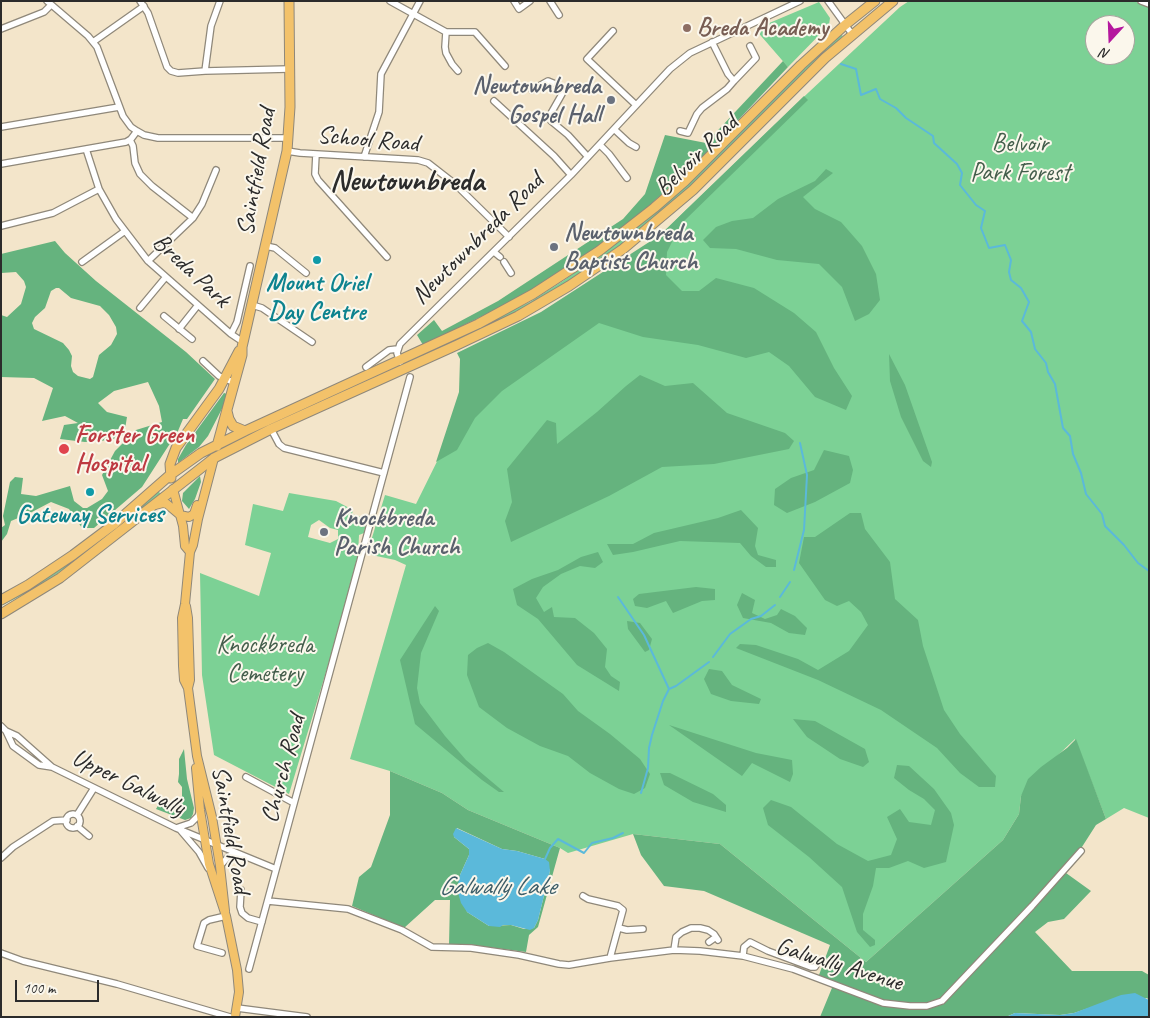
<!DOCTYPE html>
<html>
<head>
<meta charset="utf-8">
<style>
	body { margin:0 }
	#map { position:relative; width:1150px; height:1018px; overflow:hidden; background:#f3e5ca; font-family:Caveat,sans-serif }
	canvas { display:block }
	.frame { position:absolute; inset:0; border:2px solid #2b2b2b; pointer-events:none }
	.north { position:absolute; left:1085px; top:15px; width:50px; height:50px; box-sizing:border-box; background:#fbf7ec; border:1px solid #a8a59f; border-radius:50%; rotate:200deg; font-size:14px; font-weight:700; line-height:20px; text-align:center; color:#2b2b2b }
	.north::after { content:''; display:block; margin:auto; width:18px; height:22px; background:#b5179e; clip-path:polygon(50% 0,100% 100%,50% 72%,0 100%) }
	.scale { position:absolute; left:15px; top:980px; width:84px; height:22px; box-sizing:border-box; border:2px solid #2b2b2b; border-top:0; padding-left:6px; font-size:15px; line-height:18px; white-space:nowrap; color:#2b2b2b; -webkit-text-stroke:4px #fbf7ec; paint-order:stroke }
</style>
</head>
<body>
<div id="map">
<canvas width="1150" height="1018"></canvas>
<div class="frame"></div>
<div class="north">N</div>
<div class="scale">100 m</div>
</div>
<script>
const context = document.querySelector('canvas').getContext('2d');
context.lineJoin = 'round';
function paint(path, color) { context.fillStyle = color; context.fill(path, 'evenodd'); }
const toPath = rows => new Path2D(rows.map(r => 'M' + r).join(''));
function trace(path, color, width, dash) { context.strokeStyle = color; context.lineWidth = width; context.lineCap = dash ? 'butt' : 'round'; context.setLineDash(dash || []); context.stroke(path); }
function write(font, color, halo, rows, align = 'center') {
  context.font = font + ' Caveat,sans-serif'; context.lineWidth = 4; context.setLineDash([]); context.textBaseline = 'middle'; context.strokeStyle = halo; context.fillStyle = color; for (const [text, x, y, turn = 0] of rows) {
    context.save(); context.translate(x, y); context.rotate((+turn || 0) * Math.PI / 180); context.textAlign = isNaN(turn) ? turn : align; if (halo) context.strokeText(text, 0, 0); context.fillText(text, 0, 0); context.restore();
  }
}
paint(toPath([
	[909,1,1134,1,1149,7,1149,818,1124,808,1106,819,1075,739,1055,758,1021,796,1019,814,1003,840,866,962,720,844,633,834,568,853,560,848,468,810,442,793,390,771,350,759,406,565,395,560,367,554,385,495,416,504,460,415,576,319,687,209,809,92,900,7],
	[1095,25,1125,25,1125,55,1095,55],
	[819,2,830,18,829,25,788,67,755,29],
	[840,34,843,36,682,195,626,241,572,279,517,312,408,362,407,361,530,302,563,281,616,243,672,198,792,78],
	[158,491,161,494,70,565,30,591,1,606,1,603,49,576,95,545],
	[289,493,336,501,353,510,352,514,367,519,364,533,359,535,358,555,329,662,289,794,214,755,202,675,200,573,259,596,271,553,245,545,253,504,283,511],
	[319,520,330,528,338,530,338,539,330,543,308,537,311,525]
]), '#7cd195');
paint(toPath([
	[783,61,788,67,710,150,639,215,597,247,538,286,501,307,423,345,417,335,434,320,442,331,498,301,623,219,645,194,665,135,706,143],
	[804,96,808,100,681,224,667,252,666,275,682,291,699,291,716,278,754,288,794,313,816,332,834,368,852,396,846,410,815,397,789,366,769,352,746,358,698,345,643,337,599,323,502,391,475,418,457,450,436,462,459,392,460,359,457,353,541,312,660,235],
	[826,169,833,173,803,197,815,209,841,222,862,246,876,274,880,300,869,314,855,321,842,287,819,264,777,260,736,249,710,248,703,240,716,227,732,221,753,218,778,199,815,181],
	[55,241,65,253,96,281,186,352,215,379,187,419,183,419,178,431,142,487,94,528,82,528,69,509,51,502,30,513,11,521,7,534,1,542,1,528,5,525,3,516,10,482,15,477,23,478,21,494,36,496,70,486,74,501,83,508,87,508,102,499,108,491,102,475,115,451,136,430,162,422,159,406,148,382,114,391,98,403,107,412,127,417,124,435,110,440,85,442,60,439,64,425,78,423,65,416,42,421,53,388,34,378,1,377,1,315,7,317,21,304,26,287,24,281,16,272,1,273,1,254],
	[56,288,59,288,71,298,100,306,109,315,116,327,117,334,111,345,99,355,93,377,90,379,78,376,73,372,71,366,72,356,69,350,63,343,34,329,32,323,35,317,45,308,51,291],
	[889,354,905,385,932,462,931,467,923,461,901,417,890,381],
	[640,375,665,386,693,383,727,413,785,433,794,441,789,449,714,464,662,467,609,496,511,542,505,521,512,502,507,469,547,420,556,423,557,444,597,412,626,386],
	[224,393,227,394,228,397,208,436,199,447,178,463,178,459,186,445],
	[824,450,849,456,853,470,850,483,815,502,787,513,774,505,775,489,791,478,814,470],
	[200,476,201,482,195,499,189,509,182,501,183,493],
	[741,510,758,528,755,546,758,555,776,560,776,567,766,567,751,556,740,543,680,541,633,552,613,555,607,544,633,544,654,533,718,518],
	[850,513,861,513,865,529,890,562,895,599,918,620,923,646,944,710,960,734,996,776,995,787,979,787,960,773,937,748,881,710,818,680,736,648,740,644,756,645,798,659,818,670,849,651,868,625,861,612,849,601,837,606,825,600,799,563,804,537,815,537],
	[598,552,603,562,595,568,580,566,561,574,543,587,536,598,544,612,552,607,554,617,575,618,594,633,607,649,605,667,611,676,620,682,619,691,577,665,538,619,517,605,513,589,532,579,558,570,581,557],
	[696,587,715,589,715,600,702,601,673,613,666,601,647,608,635,606,633,599,639,594],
	[742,593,755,600,752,613,765,619,777,615,781,609,795,616,807,628,805,635,789,633,771,623,743,618,737,605],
	[435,606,439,611,421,653,417,688,420,703,445,736,466,760,504,792,499,792,482,780,415,724,400,660],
	[627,621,640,623,652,639,649,650,645,652,628,629],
	[488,643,504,652,563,694,578,711,610,734,640,759,650,774,645,788,634,794,619,789,590,773,568,756,540,746,507,728,479,707,467,675,468,655,477,648],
	[709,669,722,671,732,685,761,699,759,704,731,701,711,694,704,679],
	[793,719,815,721,865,749,869,762,863,767,840,759,807,737],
	[669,725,756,753,792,760,793,774,790,782,752,763,742,776],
	[1076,739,1106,819,1096,825,1080,850,1082,852,1066,873,1091,891,1064,919,1048,922,1035,932,1072,971,1142,971,1149,975,1149,1000,1147,998,1101,1004,1074,1013,1060,1015,1015,1013,1006,1017,820,1017,834,983,819,975,830,945,704,891,664,886,641,855,633,834,720,844,866,962,1003,840,1019,814,1021,796,1028,779,1041,767,1067,748],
	[184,749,187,779,194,808,193,814,191,818,185,820,156,809,159,804,180,801,182,796,182,787,178,782,179,774,179,759],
	[897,765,909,766,934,789,951,813,954,825,946,862,924,868,908,861,889,868,876,868,873,886,863,914,863,930,875,940,875,945,870,947,857,932,842,887,809,857,768,825,763,808,771,800,791,807,837,844,868,861,891,855,897,839,887,817,900,809,909,822,931,825,935,810,924,799,909,790,894,778],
	[390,771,442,793,468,810,560,848,538,927,529,935,526,952,472,945,449,945,450,900,435,900,404,928,352,906,359,877,371,867,390,815],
	[457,828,502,849,517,851,545,859,550,871,538,920,534,928,524,929,511,925,489,926,467,912,460,875,469,855,469,849,454,837],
	[660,773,670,773,713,794,726,805,726,812,693,802,664,785]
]), '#65b37e');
paint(toPath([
	[456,828,502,849,517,851,545,859,549,862,550,871,538,920,534,928,530,930,511,925,503,925,500,927,489,926,467,912,461,903,457,889,460,875,469,855,469,849,454,837,453,834],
	[1135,993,1149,1000,1149,1017,1006,1017,1015,1013,1060,1015,1074,1013,1121,995]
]), '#5bb9da');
trace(toPath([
	[841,64,856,69,861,95,876,89,880,99,896,108,906,118,933,136,934,143,957,164,962,173,960,185,976,205,985,211,981,228,989,248,1005,245,1011,260,1009,272,1011,280,1021,288,1029,302,1022,321,1031,332,1035,349,1046,363,1048,372,1055,384,1063,428,1070,436,1073,454,1081,473,1086,494,1102,514,1105,526,1124,545,1138,563,1149,571],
	[794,570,804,530,807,475,800,443],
	[618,597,644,635,669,689],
	[780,597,790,582],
	[713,657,730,634,751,619,761,616,775,605],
	[641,793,648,768,649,748,652,735,663,701,669,689,676,686,709,662],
	[545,859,550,848,558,839,584,853,592,843,613,838,623,833]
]), '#5bb9da', 2);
const minor = toPath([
	[47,1,88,36,97,47,123,116,131,127,137,131,144,135,158,138,288,138],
	[140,1,148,13,167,67,171,71,178,73,205,71,211,26,220,1],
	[390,1,446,32,475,32,505,66],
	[514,1,519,9,530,1],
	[550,1,559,15],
	[828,1,852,34],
	[1141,1,1149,4],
	[1,29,44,12,51,5],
	[613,31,587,59,636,105],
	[446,32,445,47,446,53,452,64,458,71],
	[93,42,144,6],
	[205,71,289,69],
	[734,81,756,58,750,46],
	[532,90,548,81,558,85,562,94,550,115,551,121,568,135,588,157],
	[494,101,554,156,571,175],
	[1,127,119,107],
	[615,130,629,143,636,147],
	[137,131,131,139,126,142,86,149,99,189,116,219,148,261,231,334,243,342],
	[680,131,688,133,697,114,702,108,727,89,734,81,728,74,712,42],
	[130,140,133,146,135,163,140,174,152,186,193,218],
	[600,145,609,154,627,178],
	[287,151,300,153,402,159,418,160,428,163,455,184,509,237],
	[316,154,315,174,318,180,387,257],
	[364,157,379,112,381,74,420,1],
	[1,164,86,149],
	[1,226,53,213,99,189],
	[266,246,275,248,306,273],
	[494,252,500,257],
	[148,261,193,218,202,204,216,170],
	[82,262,125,231],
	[504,262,511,273],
	[252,305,262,308,312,342],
	[140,308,165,278],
	[164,316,192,339],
	[179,329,198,305],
	[231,334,237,322,250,266],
	[203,361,219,376,235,383],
	[400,362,397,353,400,344,571,175,670,69,690,53,800,1],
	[366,367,389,350,397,349],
	[271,429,279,444,284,448,384,473],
	[1,726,6,731,13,746,39,765,52,767,176,828,276,869],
	[6,731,17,736,52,767],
	[246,777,294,803],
	'66 821a7 7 0 1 1 14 0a7 7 0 1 1-14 0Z',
	[77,815,94,788],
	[77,826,89,836],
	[176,828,191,823,198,816,200,810],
	[181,831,199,852,208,868],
	[1,858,13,847,53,821,67,820],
	[220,866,229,856,237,853],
	[241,890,240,907,242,913,248,918,262,922],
	[583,896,588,899,618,906,623,910,610,958],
	[268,901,348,909,402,930,432,947,471,948,519,955,559,964,569,965,610,958,674,950,700,951,743,956,793,969,883,1003,910,1006,927,1006,942,1001,1032,906,1081,851],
	[619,928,627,930,643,929],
	[709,942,716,937],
	[674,950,676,937,682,932,691,928,700,928,708,930,714,934,718,940],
	[1,953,23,961,117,984,230,1017],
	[222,953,197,946,204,923,209,920,226,916],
	[743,956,744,947,750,942,768,951,811,967,815,967,818,962],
	[249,969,410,377],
	[237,1008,307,1017]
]);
const major = toPath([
	[214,458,198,519,193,545,190,552,185,604,182,618,183,666,184,680,188,688,197,756,212,817,220,866,225,911],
	[173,489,183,526,185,546,190,552],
	[155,505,163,503,167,504,180,515,189,517,194,514,197,505],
	[186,606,188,618,190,680,188,688],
	[196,768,200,810,209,864,226,916,237,970,239,992,235,1017]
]);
const highway = toPath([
	[227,411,229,419,233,426,245,431],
	[217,446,242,355,242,347,287,151,290,107,289,1],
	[171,478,170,464,176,448,219,389,239,351],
	[1,600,28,585,73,555,113,525,170,475,201,453,245,431,478,324,533,294,599,251,654,208,685,181,801,65,845,25,875,1],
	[1,614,60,578,214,458,271,429,457,345,518,316,569,286,594,269,623,249,693,190,825,58,893,1]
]);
trace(minor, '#8f887a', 8);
trace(major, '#8f887a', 10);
trace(highway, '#8f887a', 11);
trace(minor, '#fff', 5.5);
trace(major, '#f3c26a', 8);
trace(highway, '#f3c26a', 9);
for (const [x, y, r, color] of [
	[687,28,5,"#8d6e63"],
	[611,100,5,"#6b7280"],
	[554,247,5,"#6b7280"],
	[317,260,5,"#0f9aa8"],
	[64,449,6,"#e0444e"],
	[90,492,5,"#0f9aa8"],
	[324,532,5,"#6b7280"]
]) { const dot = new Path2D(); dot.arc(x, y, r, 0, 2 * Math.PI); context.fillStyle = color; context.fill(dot); trace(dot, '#fbf7ec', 2); }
write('bold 25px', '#785e54', '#fbf7ec', [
	["Breda Academy",697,28]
], 'left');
write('bold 25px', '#5b616d', '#fbf7ec', [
	["Newtownbreda",601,86,"right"],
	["Gospel Hall",601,115,"right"],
	["Newtownbreda",564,233],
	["Baptist Church",564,262],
	["Knockbreda",334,518],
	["Parish Church",334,547]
], 'left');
write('25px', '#2b2b2b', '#fbf7ec', [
	["School Road",368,140,5],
	["Belvoir Road",697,156,-44],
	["Saintfield Road",257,172,-80],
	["Newtownbreda Road",478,239,-45],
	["Breda Park",191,271,43],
	["Church Road",284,769,-75],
	["Upper Galwally",128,783,26],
	["Saintfield Road",230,830,80],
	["Galwally Avenue",839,965,17]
]);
write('25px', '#435d4b', '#fbf7ec', [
	["Belvoir",1020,144],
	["Park Forest",1020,173],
	["Knockbreda",265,645],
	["Cemetery",265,674]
]);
write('bold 25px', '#0d838f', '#fbf7ec', [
	["Mount Oriel",317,283],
	["Day Centre",317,312],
	["Gateway Services",90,515]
]);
write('bold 25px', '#be3a42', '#fbf7ec', [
	["Forster Green",75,435],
	["Hospital",75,464]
], 'left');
write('italic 26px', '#3c5d68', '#fbf7ec', [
	["Galwally Lake",497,887]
]);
write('bold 30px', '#2b2b2b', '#fbf7ec', [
	["Newtownbreda",407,182]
]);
</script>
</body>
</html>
